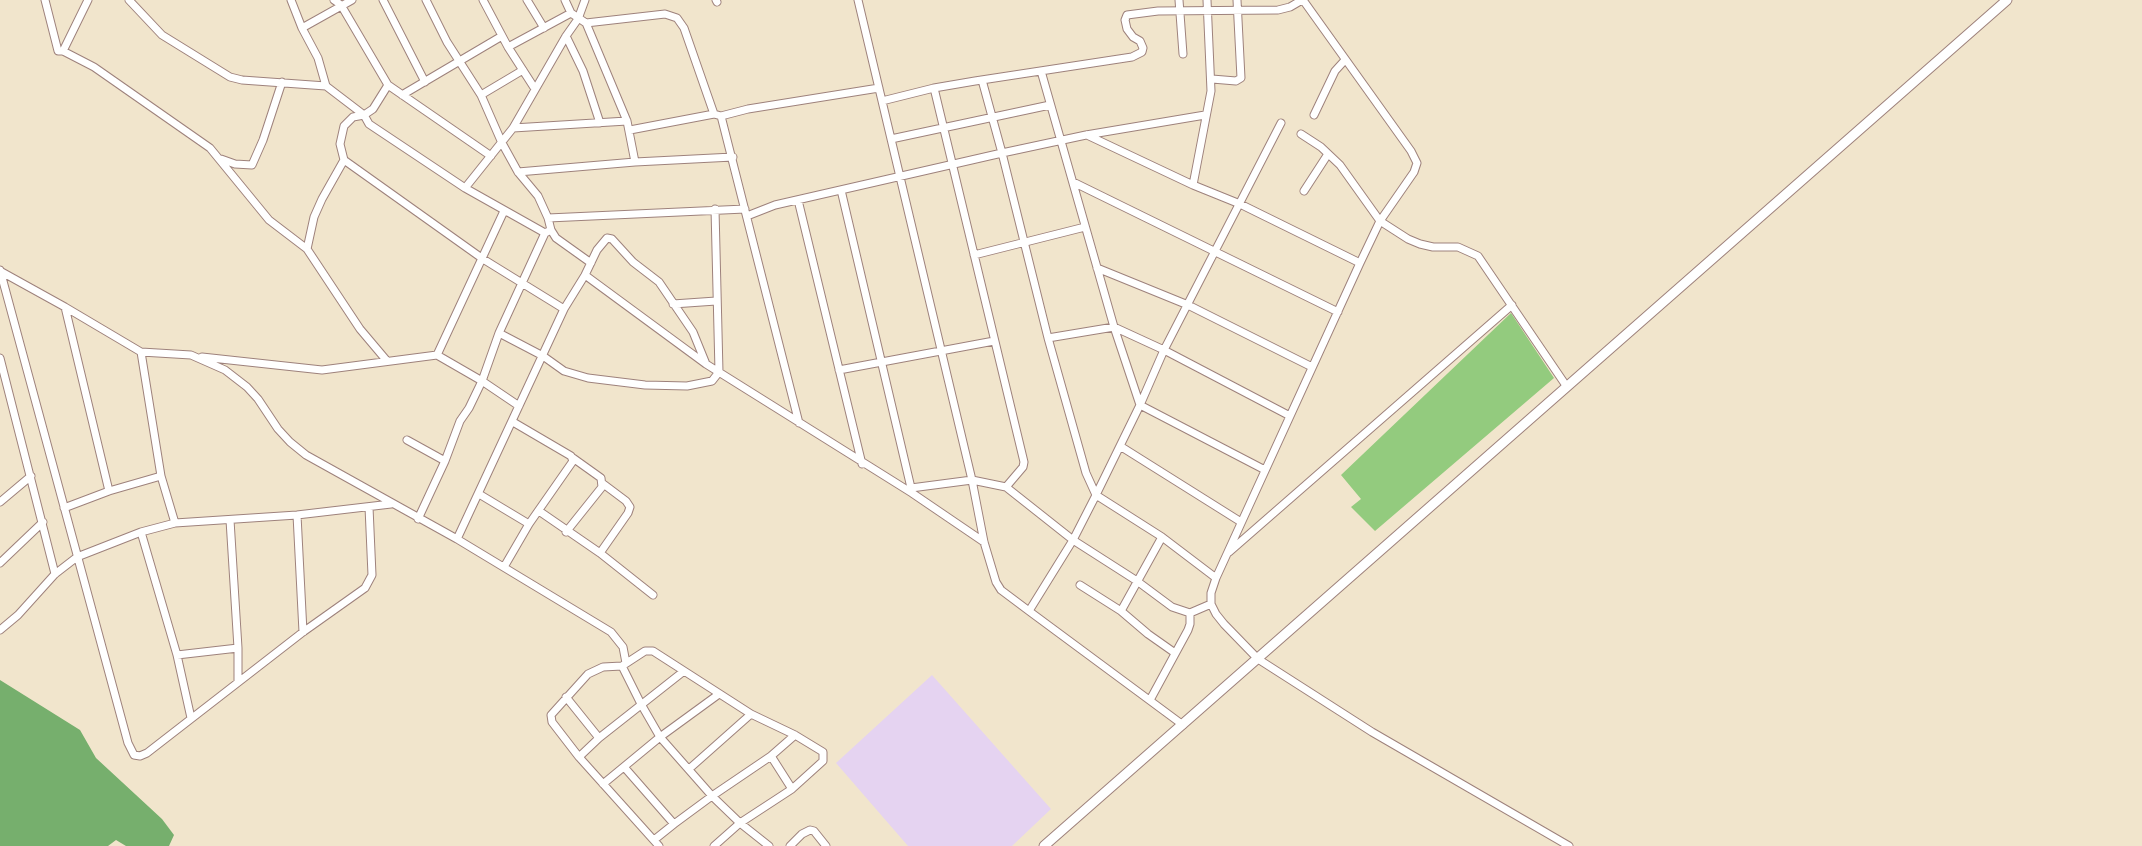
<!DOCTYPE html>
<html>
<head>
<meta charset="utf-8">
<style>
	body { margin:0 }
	canvas { display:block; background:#f1e5cc }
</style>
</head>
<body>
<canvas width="2142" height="846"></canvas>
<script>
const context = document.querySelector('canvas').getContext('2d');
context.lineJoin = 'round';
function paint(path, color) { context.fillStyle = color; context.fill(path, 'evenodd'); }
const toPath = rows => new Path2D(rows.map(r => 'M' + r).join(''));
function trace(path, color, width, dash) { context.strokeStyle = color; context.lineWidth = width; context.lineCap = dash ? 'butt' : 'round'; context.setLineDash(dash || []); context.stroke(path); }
paint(toPath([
	[932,675,1051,809,1012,846,908,846,836,763]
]), '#e5d3f1');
paint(toPath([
	[1511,313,1554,378,1375,531,1351,507,1361,499,1341,475]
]), '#93cb7e');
paint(toPath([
	[0,680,80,730,96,758,162,819,174,835,169,846,126,846,116,840,108,846,0,846]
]), '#76af6d');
const minor = toPath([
	[45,0,58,51,63,51,94,67,210,148,269,220,307,249],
	[129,0,162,35,230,77,242,80,326,86,364,115,369,124,465,188,545,233],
	[291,0,302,28,352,0],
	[334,0,341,5,388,85,491,156],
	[383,0,425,82],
	[426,0,447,42,481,95,502,143,518,172,538,196,548,218,551,230,556,238,591,263],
	[483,0,508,47,535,89],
	[527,0,544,28],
	[565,0,571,13,586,23,627,121,635,162],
	[716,0,717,2],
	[858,0,972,480,984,542,996,582,1001,590,1029,611,1183,725],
	[1179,0,1183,54],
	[1303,0,1411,151,1417,163,1414,172,1380,221,1360,263,1216,578,1211,593,1211,604,1216,614,1224,624,1258,659,1372,732,1569,846],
	[586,23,665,14,677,18,684,28,714,114],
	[302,28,318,58,326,86],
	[566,36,583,71,600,123],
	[508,47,571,13],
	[63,51,88,0],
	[1041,71,1114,327,1140,405,1265,470],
	[1212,79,1236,81,1241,78,1237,0],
	[982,80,1002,153,1048,338,1086,473,1096,495,1162,537,1216,578],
	[388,85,373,109,364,115,353,117,344,126,340,144,344,160,483,259,564,309],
	[402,95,502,36],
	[481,95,523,70],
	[882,101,934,88,975,81,1132,57,1142,52,1143,48,1140,41,1133,37,1127,29,1125,20,1127,15,1158,11,1278,10,1290,7,1302,0],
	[1314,115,1335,71,1345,60],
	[721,116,748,109,879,88],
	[513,128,627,121],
	[630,130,714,114,721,116,799,423],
	[1301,134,1321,147,1340,165,1380,221,1408,239,1420,244,1433,247,1458,247,1478,256,1567,387],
	[1087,135,1193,185,1240,204,1360,263],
	[891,139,1050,105],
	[221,159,235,164,252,165,263,140,282,82],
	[344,160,322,199,314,217,307,249,360,329,387,361],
	[518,172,635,162,733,157],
	[1073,182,1338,312],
	[1193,185,1211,91,1207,0],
	[465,188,513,128,566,36,578,19,585,0],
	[841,190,912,492],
	[1304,191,1328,154],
	[798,200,862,464],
	[747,216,775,205,1002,153,1086,135,1205,115],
	[548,218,745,209],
	[974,255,1085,227],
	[1097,268,1188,305,1312,367],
	[0,270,128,743,134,755,140,756,147,753,303,632,365,588,372,575,369,507],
	[0,271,65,307,141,352,191,355,225,370,247,387,258,399,278,429,290,442,306,455,457,539,611,632,623,647,626,663],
	[585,275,706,364,912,493,984,542],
	[673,304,716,301],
	[65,307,109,491],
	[499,333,543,356,564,371,588,378,645,385,687,386,712,381,719,372,715,209],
	[1048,338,1114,327,1164,350,1290,416],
	[141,352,161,476,175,523],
	[437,355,504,211],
	[202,357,322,370,437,355,482,381,519,406],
	[0,358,55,574],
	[839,370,994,341],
	[407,440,445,461],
	[1120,446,1241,522],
	[1006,487,1073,540,1137,581,1172,607,1190,613,1211,604],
	[911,488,972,480,1006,487,1023,467,1024,462,934,88],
	[479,494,529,524],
	[0,502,31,476],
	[64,508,109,491,161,476],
	[539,511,600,553,653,595],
	[297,515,303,632],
	[418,519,445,461,460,421,469,408,482,381,499,333,545,233,551,230],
	[230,520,238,648,238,681],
	[141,532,177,655,191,718],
	[566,532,602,487,601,478,573,458],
	[1162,537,1121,611,1148,634,1175,653],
	[457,539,564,309,585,275,597,250,607,238,612,239,633,262,659,282,693,332,706,364],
	[1229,552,1512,305],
	[600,553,628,513,630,507,626,501,602,483],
	[0,563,43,522],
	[504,567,529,524,573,461,571,456,513,422],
	[1080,585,1121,611],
	[1029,611,1073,540,1096,495,1140,405,1164,350,1281,123],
	[0,630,18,615,55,574,77,557,141,532,175,523,297,515,391,504],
	[177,655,238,648],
	[622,666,641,704,660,737,712,796,740,823,769,846],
	[566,697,599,738],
	[1150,700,1188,630,1190,624,1190,613],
	[771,756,792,789],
	[579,757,599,738,684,671],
	[625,768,674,824,712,796,771,756,795,735],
	[603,784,660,737,719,694],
	[654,840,674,824],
	[659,846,579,757,552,722,551,715,588,674,603,667,622,666,645,651,653,651,751,714,689,769],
	[714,846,740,823,792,789,823,761,823,752,795,735,751,714],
	[790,846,802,834,810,830,814,831,826,846]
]);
const tertiary = toPath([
	[1044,846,2007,0]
]);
trace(minor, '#9e827c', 9);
trace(tertiary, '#9e827c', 11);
trace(minor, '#fff', 7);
trace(tertiary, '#fff', 9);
</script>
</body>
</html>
